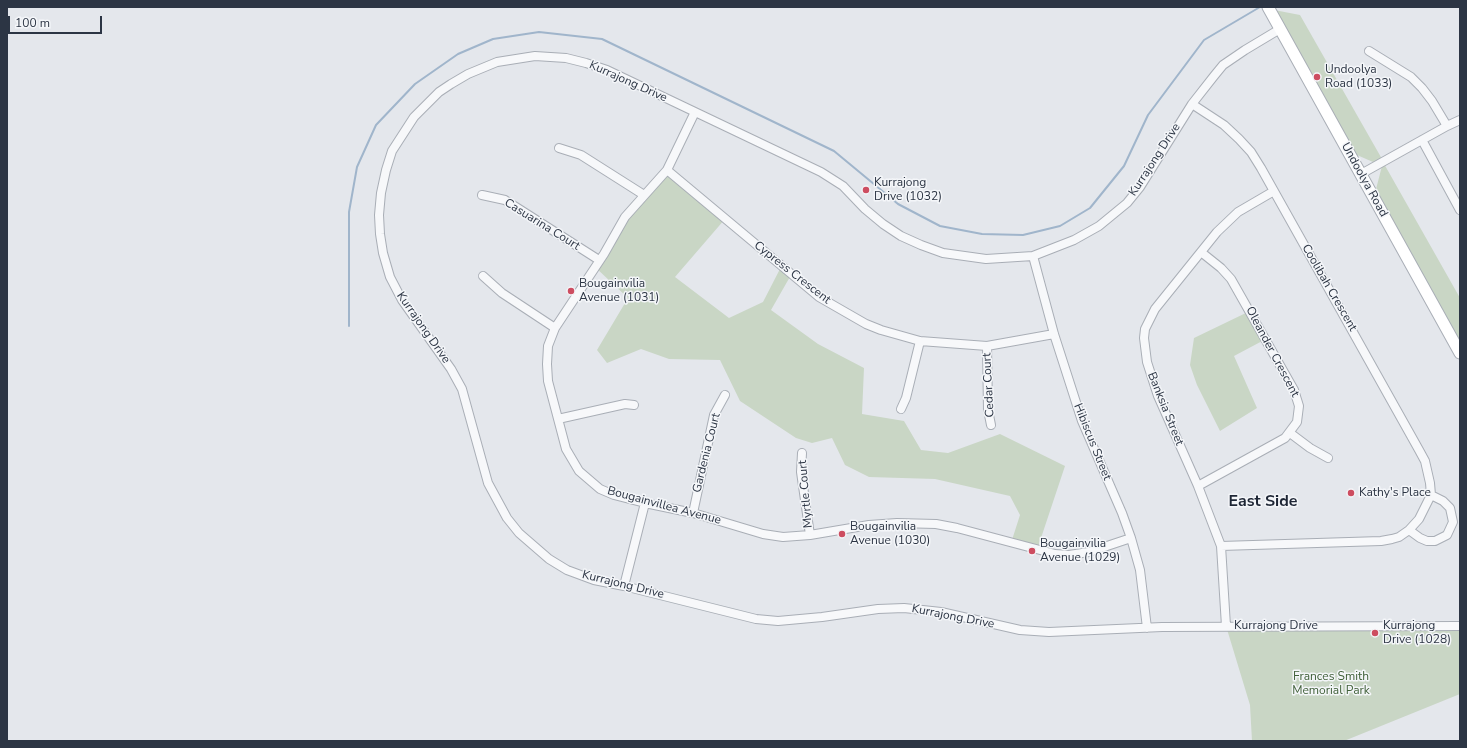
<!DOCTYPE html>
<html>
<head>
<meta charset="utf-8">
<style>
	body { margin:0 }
	#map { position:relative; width:1467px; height:748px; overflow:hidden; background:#e4e7ec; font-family:"Nunito Sans",sans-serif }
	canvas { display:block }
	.frame { position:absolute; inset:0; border:8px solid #2c3544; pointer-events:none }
	.scale { position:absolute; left:8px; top:16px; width:94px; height:18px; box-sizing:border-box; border:2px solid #2c3544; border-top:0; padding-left:5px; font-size:12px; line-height:14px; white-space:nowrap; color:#2c3544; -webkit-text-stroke:3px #f4f6f9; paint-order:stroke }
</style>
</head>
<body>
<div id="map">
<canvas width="1467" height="748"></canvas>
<div class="frame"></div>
<div class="scale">100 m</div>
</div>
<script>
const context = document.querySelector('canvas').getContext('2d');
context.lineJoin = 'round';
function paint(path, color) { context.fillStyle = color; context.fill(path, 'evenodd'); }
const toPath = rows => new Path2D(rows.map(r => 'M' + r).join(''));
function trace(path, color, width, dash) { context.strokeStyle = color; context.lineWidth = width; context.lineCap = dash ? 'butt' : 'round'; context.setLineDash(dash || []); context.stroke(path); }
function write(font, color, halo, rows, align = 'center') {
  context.font = font + ' "Nunito Sans",sans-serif'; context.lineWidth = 3; context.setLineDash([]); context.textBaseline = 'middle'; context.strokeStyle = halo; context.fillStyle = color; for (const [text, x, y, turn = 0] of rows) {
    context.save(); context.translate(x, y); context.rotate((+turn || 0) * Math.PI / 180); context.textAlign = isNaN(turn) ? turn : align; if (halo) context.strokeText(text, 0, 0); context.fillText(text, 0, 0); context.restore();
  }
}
paint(toPath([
	[1269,9,1300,15,1382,159,1373,162,1357,155],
	[1383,162,1460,298,1460,353,1374,197],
	[667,170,725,219,675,277,729,318,763,302,781,267,791,275,771,310,818,344,864,368,862,414,904,421,921,450,948,453,1000,434,1065,466,1037,550,1011,543,1020,515,1010,496,935,479,869,477,845,465,832,438,812,443,796,438,740,401,720,360,669,359,641,349,607,363,597,350,628,298,595,267,625,217],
	[1250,311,1266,339,1234,356,1257,408,1220,431,1197,385,1190,365,1194,338],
	[1226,626,1460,626,1460,694,1344,741,1252,741,1250,705]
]), '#c9d6c5');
trace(toPath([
	[349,326,349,212,357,167,376,125,415,84,458,54,493,39,539,32,602,39,834,151,898,204,940,226,982,234,1023,235,1060,226,1090,208,1124,166,1148,115,1204,40,1260,7]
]), '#a0b5cb', 2);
const minor = toPath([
	[1280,29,1245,50,1223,65,1214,76,1192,104,1140,187,1127,203,1099,226,1074,240,1033,256,986,259,943,253,921,245,901,236,883,224,865,209,843,186,821,172,607,70,586,63,566,58,535,56,497,62,468,74,451,84,439,92,414,117,392,151,386,170,381,193,379,215,380,234,383,253,390,277,402,300,451,369,462,389,488,483,507,518,519,533,549,559,567,570,594,580,624,586,756,619,778,621,822,617,878,609,904,608,941,612,1020,630,1049,632,1162,627,1460,626],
	[1369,51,1411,77,1422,88,1432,101,1447,126],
	[1192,104,1224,125,1239,139,1251,152,1261,168,1419,450,1425,461,1430,483,1431,495,1419,519,1409,530,1399,537,1392,539,1381,541,1221,546],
	[695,112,667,170,625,217,604,254,555,328,548,346,547,364,548,381,566,449,579,471,600,489,614,495,645,503,693,513,763,534,783,537,810,535,869,525,897,523,936,524,957,528,1055,554,1069,555,1089,552,1131,538],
	[1422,140,1460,210],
	[559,148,581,155,644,195],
	[667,170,819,297,866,324,881,330,920,341,987,346,1054,334],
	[1361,174,1447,126,1460,120],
	[482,195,505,200,599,260],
	[1033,256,1054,334,1082,421,1122,513,1131,538,1140,570,1147,628],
	[483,276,502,293,555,328],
	[987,346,988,410,991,425],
	[901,409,906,398,920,341],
	[558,419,625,404,634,405],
	[1290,433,1310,448,1328,458],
	[802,453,801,472,810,535],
	[1198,486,1285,438,1297,422,1299,406,1294,390,1231,279,1221,268,1201,252],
	[693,513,714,415,725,395],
	[1409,530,1420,538,1427,541,1435,541,1447,535,1453,522,1450,508,1443,501,1431,495],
	[624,586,645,503],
	[1226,626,1221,546,1198,486,1158,396,1147,362,1144,338,1145,329,1155,309,1217,232,1238,212,1274,191]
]);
const secondary = toPath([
	[1268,7,1460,353]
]);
trace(minor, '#a9aeb6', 10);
trace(secondary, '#a9aeb6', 13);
trace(minor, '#f7f8fa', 8);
trace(secondary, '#fff', 11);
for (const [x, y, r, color] of [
	[1317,77,4,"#cd4d60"],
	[866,190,4,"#cd4d60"],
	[571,291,4,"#cd4d60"],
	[1351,493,4,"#cd4d60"],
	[842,534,4,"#cd4d60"],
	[1032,551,4,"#cd4d60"],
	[1375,633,4,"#cd4d60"]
]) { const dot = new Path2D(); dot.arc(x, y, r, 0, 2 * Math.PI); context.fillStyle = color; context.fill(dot); trace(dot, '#f4f6f9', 1.5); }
write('12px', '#2c3544', '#f4f6f9', [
	["Undoolya",1325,70],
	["Road (1033)",1325,84],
	["Kurrajong",874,183],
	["Drive (1032)",874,197],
	["Bougainvilia",579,284],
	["Avenue (1031)",579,298],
	["Kathy's Place",1359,493],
	["Bougainvilia",850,527],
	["Avenue (1030)",850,541],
	["Bougainvilia",1040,544],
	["Avenue (1029)",1040,558],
	["Kurrajong",1383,626],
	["Drive (1028)",1383,640]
], 'left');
write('12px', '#2c3544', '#f4f6f9', [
	["Kurrajong Drive",628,82,24],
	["Kurrajong Drive",1155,160,-57],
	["Undoolya Road",1364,180,61],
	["Casuarina Court",542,225,32],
	["Cypress Crescent",792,273,38],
	["Coolibah Crescent",1329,288,60],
	["Kurrajong Drive",423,328,55],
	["Oleander Crescent",1272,352,62],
	["Cedar Court",989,385,-93],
	["Banksia Street",1165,409,68],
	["Hibiscus Street",1092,442,68],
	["Gardenia Court",707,453,-76],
	["Myrtle Court",806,494,-95],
	["Bougainvillea Avenue",664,506,15],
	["Kurrajong Drive",623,585,14],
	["Kurrajong Drive",953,617,11],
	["Kurrajong Drive",1276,626]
]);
write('12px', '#406039', '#f4f6f9', [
	["Frances Smith",1331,677],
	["Memorial Park",1331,691]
]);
write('bold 16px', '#1e2635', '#f4f6f9', [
	["East Side",1263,502]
]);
</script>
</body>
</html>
